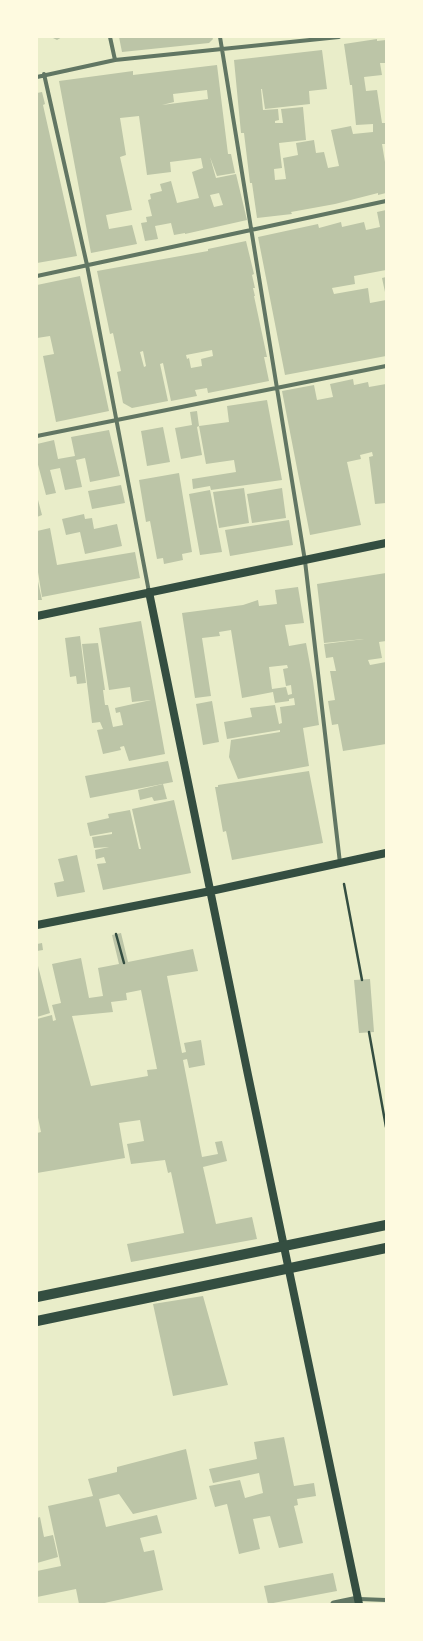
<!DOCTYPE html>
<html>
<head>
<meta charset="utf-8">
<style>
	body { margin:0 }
	#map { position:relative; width:423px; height:1641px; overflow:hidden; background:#e9edc9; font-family:Jost,sans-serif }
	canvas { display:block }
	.frame { position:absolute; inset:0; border:38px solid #fefae0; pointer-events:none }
</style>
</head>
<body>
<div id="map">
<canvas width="423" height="1641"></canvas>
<div class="frame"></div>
</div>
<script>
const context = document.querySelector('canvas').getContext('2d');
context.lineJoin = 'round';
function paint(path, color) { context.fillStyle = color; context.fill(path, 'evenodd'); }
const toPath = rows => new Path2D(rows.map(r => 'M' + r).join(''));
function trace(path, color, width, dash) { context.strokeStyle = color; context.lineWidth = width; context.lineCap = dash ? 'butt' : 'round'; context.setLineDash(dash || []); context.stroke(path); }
paint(toPath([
	[51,37,62,37,57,40],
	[119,37,212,37,213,39,209,43,122,52],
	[377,39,377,41,386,40,386,63,380,63,382,75,364,77,366,91,377,90,382,123,386,123,386,144,382,144,386,168,386,193,378,195,378,193,335,204,291,212,292,214,257,218,252,183,250,183,244,133,241,133,234,60,322,50,327,89,309,91,310,104,265,109,262,89,261,89,263,110,278,109,279,120,275,121,275,123,283,123,281,109,303,107,306,140,279,143,282,168,274,169,275,180,286,179,283,158,298,155,296,143,314,140,316,153,324,152,328,168,339,166,331,130,351,126,353,134,373,132,373,124,356,125,352,85,350,85,344,44],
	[217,65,228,154,231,154,235,173,217,176,210,157,216,178,236,174,247,220,185,234,185,233,174,235,171,223,155,226,158,239,145,241,141,223,147,222,146,217,152,216,148,200,151,199,150,194,162,191,160,184,171,181,177,203,199,198,192,172,203,168,201,158,170,162,171,172,147,175,139,116,120,118,126,155,120,157,132,210,106,215,109,229,132,225,137,244,91,253,59,81,133,71,133,75],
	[207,90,208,99,162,105,174,102,173,94],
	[219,193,223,205,214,207,210,195],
	[42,92,45,104,43,105,77,256,37,263,37,93],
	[386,210,386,270,354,276,355,284,332,288,334,294,368,288,370,303,386,300,386,356,285,375,258,237,318,224,319,228,341,222,342,227,364,222,366,230,380,227,377,212],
	[246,241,254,274,252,275,255,288,253,288,255,296,254,296,267,357,264,357,269,381,208,393,207,388,195,390,197,396,171,401,163,363,160,364,168,401,132,408,123,403,117,372,121,371,113,333,110,334,97,271,208,251,208,249],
	[212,350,213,356,201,359,202,366,191,368,189,358,187,359,186,355],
	[143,351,146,366,144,367,140,352],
	[80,276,109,411,56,422,43,356,54,354,50,336,37,338,37,285],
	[386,277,386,292,385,292,382,278],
	[353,379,354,385,368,382,369,387,386,384,386,503,375,504,369,457,373,456,372,452,360,455,361,459,347,462,361,525,310,535,282,391,314,385,317,400,333,397,330,384],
	[267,400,282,480,211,490,210,486,193,489,192,479,236,472,234,460,206,464,199,426,229,422,227,406],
	[197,411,199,426,197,427,202,455,181,459,175,428,192,425,190,412],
	[163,427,170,462,147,466,141,431],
	[109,430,120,476,90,482,85,458,76,460,82,487,65,490,60,468,50,470,56,493,46,495,37,461,37,444,54,440,58,459,75,456,71,437],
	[179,473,192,552,182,554,183,560,164,564,163,558,157,559,150,521,146,522,139,480],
	[121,485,125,503,92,509,88,491],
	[244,488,249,523,219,528,213,492],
	[282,488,286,518,252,523,247,494],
	[210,490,222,552,200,555,189,494],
	[37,496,42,515,37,517],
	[84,514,85,519,92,518,94,529,117,524,122,546,85,554,80,532,66,535,62,519],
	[289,520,293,545,230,556,225,530],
	[50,528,57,565,135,552,140,578,42,597,37,566,37,531],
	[386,573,386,641,379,642,382,658,368,660,370,665,386,662,386,744,343,751,338,724,332,725,328,701,335,700,330,671,336,671,333,657,326,658,324,644,364,639,324,643,317,584],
	[37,577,42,600,37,600],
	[298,587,304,623,285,625,289,646,306,643,313,681,319,725,303,728,309,766,238,779,229,757,231,740,280,732,280,730,227,739,224,722,252,717,250,708,275,705,279,724,282,723,280,707,295,705,294,698,289,699,289,701,275,703,273,692,242,698,231,630,219,632,220,636,202,638,211,696,195,698,182,613,243,605,258,600,259,606,277,604,275,590],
	[287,665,288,668,283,669,286,686,291,685,292,694,288,695,286,687,272,689,269,667],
	[141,621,165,754,129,761,124,746,120,747,121,750,103,754,97,730,103,729,100,722,92,723,82,644,98,643,105,690,103,690,105,705,108,705,113,727,123,725,120,712,116,713,115,708,151,700,132,702,130,687,109,690,99,628],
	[80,636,86,683,77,684,76,676,70,677,65,638],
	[212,701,219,742,203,745,196,704],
	[168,761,173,782,90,798,85,776],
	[309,771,323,843,232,860,226,831,223,832,215,787,218,787,218,785],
	[163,784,167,799,154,801,152,797,140,800,138,790],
	[174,800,191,873,103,890,97,864,106,863,104,857,96,859,95,850,109,847,94,848,92,837,112,834,112,832,90,836,87,823,109,818,108,814,130,810,139,849,141,849,132,809],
	[77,855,85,892,57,897,54,883,64,881,58,859],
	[121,933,128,962,193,949,198,971,167,976,182,1053,186,1052,184,1043,201,1040,205,1065,189,1068,187,1059,183,1060,202,1157,218,1154,215,1142,222,1141,227,1161,203,1167,216,1224,252,1217,257,1239,131,1262,127,1244,184,1233,171,1172,168,1173,165,1160,131,1164,127,1144,144,1141,140,1120,119,1123,125,1158,37,1173,37,1133,41,1132,37,1113,37,1019,52,1015,53,1021,56,1020,52,1005,61,1003,52,964,81,958,89,998,103,996,98,968,119,964,112,935],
	[141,990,157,1069,147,1070,148,1076,91,1086,72,1016,113,1012,111,1002,127,1000,126,993],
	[42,943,43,950,37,951,37,944],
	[37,962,50,1013,37,1017],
	[370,979,374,1032,359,1033,354,980],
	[203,1296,228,1385,173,1396,153,1304],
	[284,1437,294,1486,314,1483,316,1496,297,1499,298,1505,294,1506,303,1543,279,1548,270,1516,253,1519,260,1549,239,1554,227,1504,215,1507,209,1486,240,1480,245,1498,263,1493,259,1473,213,1483,209,1469,257,1459,254,1442],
	[186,1449,197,1499,133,1514,119,1494,99,1499,106,1527,157,1515,162,1533,140,1538,144,1552,154,1550,163,1590,100,1604,79,1604,76,1589,37,1597,37,1571,61,1566,48,1506,93,1496,88,1479,117,1472,117,1467],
	[40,1517,44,1537,53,1535,58,1557,37,1563,37,1518],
	[333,1573,337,1591,268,1604,264,1586]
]), '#bcc5a7');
trace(toPath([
	[344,884,362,980],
	[116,934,124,963],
	[369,1032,386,1127]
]), '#344e41', 2.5);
trace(toPath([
	[110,37,115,60],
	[220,37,305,561,340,863],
	[44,74,87,265,149,592],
	[37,77,115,60,339,37],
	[37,276,386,201],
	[37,436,386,366],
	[359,1599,386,1600]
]), '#617663', 4);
trace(toPath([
	[334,1604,358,1599]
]), '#617663', 7);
trace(toPath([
	[149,592,248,1075,359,1604],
	[37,616,386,543],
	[37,925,211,891,386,853]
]), '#344e41', 8);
trace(toPath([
	[37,1297,386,1225],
	[37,1321,386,1248]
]), '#344e41', 10);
</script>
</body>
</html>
